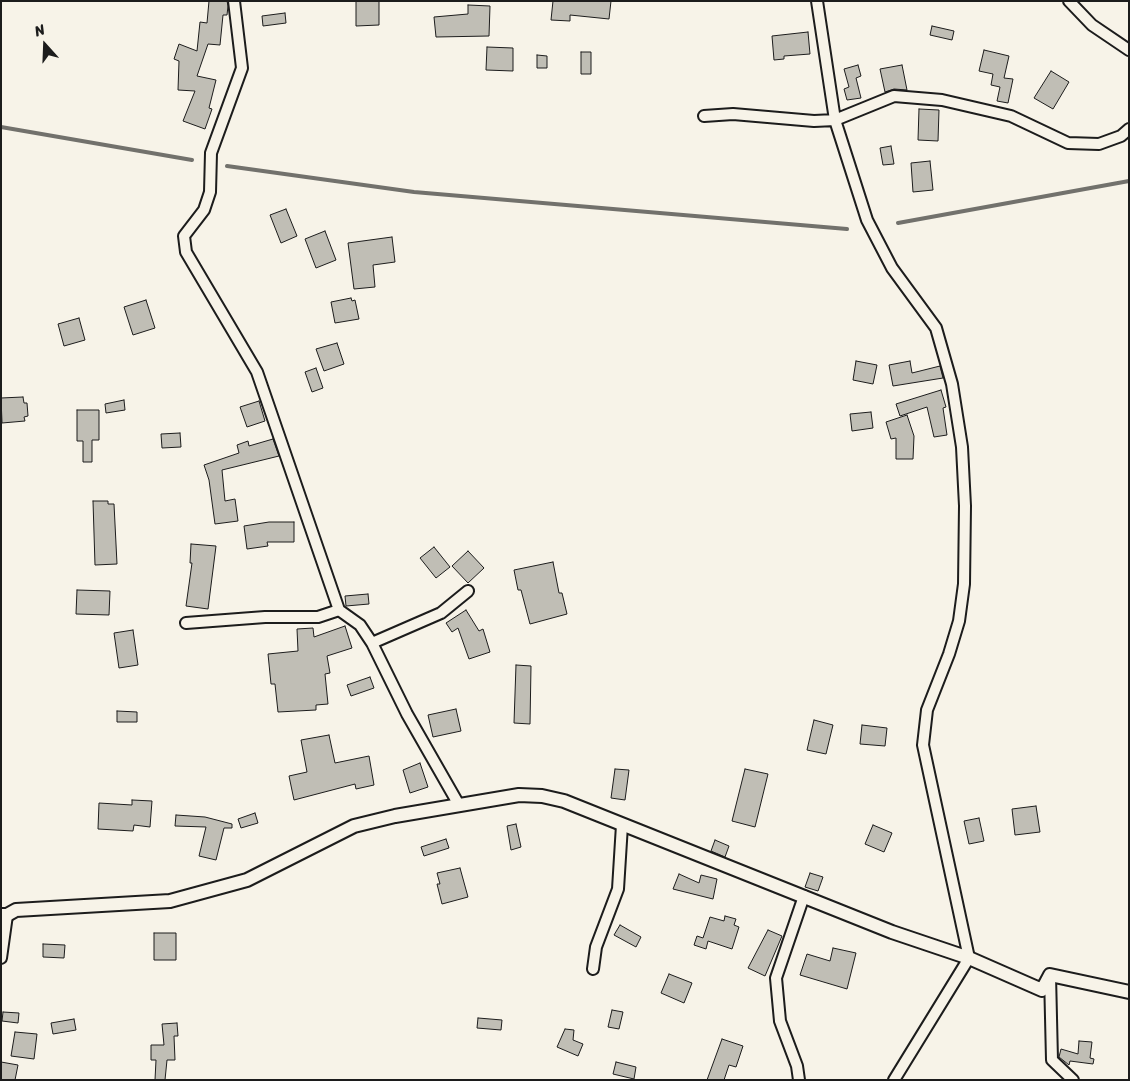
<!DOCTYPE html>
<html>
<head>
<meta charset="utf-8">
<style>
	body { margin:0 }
	#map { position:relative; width:1130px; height:1081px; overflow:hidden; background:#f7f3e8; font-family:Sriracha,sans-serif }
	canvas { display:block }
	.frame { position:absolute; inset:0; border:2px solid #1c1c1c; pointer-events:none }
	.north { position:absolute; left:20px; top:20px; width:50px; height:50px; -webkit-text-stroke:4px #f7f3e8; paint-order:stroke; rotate:340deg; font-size:14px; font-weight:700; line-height:20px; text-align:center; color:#1c1c1c }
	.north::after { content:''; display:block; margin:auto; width:18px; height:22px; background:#1c1c1c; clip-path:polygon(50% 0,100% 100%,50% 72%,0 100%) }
</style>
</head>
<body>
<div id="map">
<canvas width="1130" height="1081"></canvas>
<div class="frame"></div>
<div class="north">N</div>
</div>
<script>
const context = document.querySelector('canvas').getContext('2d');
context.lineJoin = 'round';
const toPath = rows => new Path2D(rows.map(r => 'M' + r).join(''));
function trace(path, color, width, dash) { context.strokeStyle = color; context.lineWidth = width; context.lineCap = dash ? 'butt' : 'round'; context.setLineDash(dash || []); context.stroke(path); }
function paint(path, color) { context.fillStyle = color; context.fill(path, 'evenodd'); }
trace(toPath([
	[1,127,192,160],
	[227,166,414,192,847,229],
	[898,223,1129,181]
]), '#72716c', 4);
const building = toPath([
	[209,1,227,1,228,6,227,15,223,15,220,45,208,44,197,76,216,80,209,108,212,109,205,129,183,121,195,91,178,90,179,61,174,59,179,44,197,51,200,22,207,23,209,1],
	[356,1,379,1,379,25,356,26,356,1],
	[553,1,611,1,609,19,570,15,570,21,551,20,553,1],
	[468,5,490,6,489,36,436,37,434,17,468,14,468,5],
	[285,13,286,23,263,26,262,16,285,13],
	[932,26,954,31,952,40,930,35,932,26],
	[808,32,810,54,784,56,784,59,774,60,772,36,808,32],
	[487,47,513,48,513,71,486,70,487,47],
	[984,50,1009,56,1004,78,1013,79,1008,103,997,101,1000,87,991,85,993,74,979,71,984,50],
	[581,52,591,52,591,74,581,74,581,52],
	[537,55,547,56,547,68,537,68,537,55],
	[858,65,861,76,856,78,861,98,847,100,844,89,849,87,844,69,858,65],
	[902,65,907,90,894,89,885,92,880,69,902,65],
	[1051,71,1069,82,1053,109,1034,98,1051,71],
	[919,109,939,110,938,141,918,140,919,109],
	[891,146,894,164,883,165,880,148,891,146],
	[930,161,933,190,913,192,911,163,930,161],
	[286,209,297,236,281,243,270,215,286,209],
	[325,231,336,260,316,268,305,239,325,231],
	[392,237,395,262,373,265,375,287,354,289,348,243,392,237],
	[351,298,352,301,355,300,359,319,335,323,331,302,351,298],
	[146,300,155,328,133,335,124,307,146,300],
	[79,318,85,340,64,346,58,324,79,318],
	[337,343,344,364,324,371,316,349,337,343],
	[856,361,877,365,873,384,853,380,856,361],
	[910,361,912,373,940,366,943,378,893,386,889,365,910,361],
	[316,368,323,388,312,392,305,372,316,368],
	[941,390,946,407,943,408,947,435,934,437,927,407,900,416,896,404,941,390],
	[23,397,24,403,27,403,28,416,24,417,25,421,2,423,1,398,23,397],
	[124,400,125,410,106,413,105,404,124,400],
	[259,401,265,421,247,427,240,407,259,401],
	[77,410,99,410,99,440,92,440,92,462,83,462,83,441,77,441,77,410],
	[871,412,873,428,852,431,850,414,871,412],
	[907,415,914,436,913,459,896,459,896,438,891,439,886,422,907,415],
	[180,433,181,447,162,448,161,434,180,433],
	[273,439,279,456,222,470,225,501,235,499,238,521,215,524,209,480,204,465,239,453,237,445,248,441,249,446,273,439],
	[93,501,108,501,108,504,114,504,117,564,95,565,93,501],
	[294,522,294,542,267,542,268,546,247,549,244,526,269,522,294,522],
	[191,544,216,546,208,609,186,606,192,563,190,563,191,544],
	[434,547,450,567,436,578,420,558,434,547],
	[468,551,484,568,468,583,452,566,468,551],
	[553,562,559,593,562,593,567,614,530,624,521,590,518,590,514,570,553,562],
	[77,590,110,591,109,615,76,614,77,590],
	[368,594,369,604,346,606,345,596,368,594],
	[466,610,479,631,483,629,490,652,469,659,458,628,452,632,446,623,466,610],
	[345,626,352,648,327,656,330,673,325,674,328,704,316,705,316,710,278,712,275,684,271,684,268,654,298,651,297,629,313,628,314,637,345,626],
	[133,630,138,665,119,668,114,633,133,630],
	[516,665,531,666,530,724,514,723,516,665],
	[370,677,374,688,351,696,347,685,370,677],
	[456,709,461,731,433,737,428,715,456,709],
	[117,711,137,712,137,722,117,722,117,711],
	[814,720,833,725,826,754,807,750,814,720],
	[862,725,887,728,885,746,860,744,862,725],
	[329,735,335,763,369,756,374,785,356,789,355,784,294,800,289,776,307,772,301,740,329,735],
	[420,763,428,787,410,793,403,770,420,763],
	[615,769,629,770,625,800,611,798,615,769],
	[745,769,768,774,755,827,732,821,745,769],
	[132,800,152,801,150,827,134,825,133,831,98,829,99,803,132,805,132,800],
	[1036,806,1040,832,1015,835,1012,809,1036,806],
	[255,813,258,823,241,828,238,819,255,813],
	[176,815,205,817,232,824,232,828,224,828,216,860,199,856,206,827,175,826,176,815],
	[979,818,984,841,969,844,964,821,979,818],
	[516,824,521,847,511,850,507,826,516,824],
	[873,825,892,833,884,852,865,844,873,825],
	[446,839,449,848,424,856,421,847,446,839],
	[715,840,729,846,725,857,711,851,715,840],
	[460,868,468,897,442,904,437,884,440,884,437,873,460,868],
	[810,873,823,877,818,891,805,887,810,873],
	[679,874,699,883,701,875,717,879,713,899,673,889,679,874],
	[725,916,736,919,734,925,739,927,732,949,708,941,706,949,694,945,697,936,703,938,710,917,724,921,725,916],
	[620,925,641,937,636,947,614,935,620,925],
	[768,930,782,936,765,976,748,968,768,930],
	[154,933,176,933,176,960,154,960,154,933],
	[43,944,65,945,64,958,43,957,43,944],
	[833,948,856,953,847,989,800,975,807,954,830,961,833,948],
	[669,974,692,983,684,1003,661,993,669,974],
	[612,1010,623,1012,619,1029,608,1027,612,1010],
	[3,1012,19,1013,18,1023,2,1021,3,1012],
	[478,1018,502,1020,501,1030,477,1028,478,1018],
	[74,1019,76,1030,53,1034,51,1023,74,1019],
	[177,1023,178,1036,174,1036,175,1060,167,1060,165,1080,155,1080,156,1060,151,1060,151,1045,164,1045,162,1024,177,1023],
	[565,1029,574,1030,573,1040,583,1044,578,1056,557,1047,565,1029],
	[15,1032,37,1034,34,1059,11,1056,15,1032],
	[722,1039,743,1046,736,1067,729,1065,724,1080,707,1080,722,1039],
	[1079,1041,1092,1042,1090,1058,1094,1059,1093,1064,1070,1061,1069,1065,1059,1057,1061,1049,1078,1054,1079,1041],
	[1,1062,18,1065,15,1080,1,1080,1,1062],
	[616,1062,636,1067,634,1079,613,1074,616,1062]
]);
paint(building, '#c0beb5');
trace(building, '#1c1c1c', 1);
const minor = toPath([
	[817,1,835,120,867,220,892,268,936,328,952,384,962,447,965,506,964,584,959,621,949,654,927,710,923,745,969,958,894,1080],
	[1069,1,1092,25,1129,50],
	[704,116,733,114,814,121,835,120,894,96,942,100,1011,116,1068,143,1099,144,1121,136,1129,129],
	[339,610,360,625,372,643,407,714,459,805],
	[186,623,265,617,318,617,339,610,257,372,186,252,184,236,204,210,210,192,211,153,242,68,234,1],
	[372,643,441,613,468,591],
	[1,958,7,915],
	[593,969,596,947,618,889,622,825],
	[1050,975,1052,1060,1073,1080],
	[799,1080,797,1066,780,1021,776,978,804,896]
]);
const tertiary = toPath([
	[1,915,7,915,16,910,170,901,247,880,354,826,395,816,519,795,542,796,564,801,892,932,969,958,1042,990,1050,975,1129,992]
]);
trace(minor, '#1c1c1c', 14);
trace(tertiary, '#1c1c1c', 16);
trace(minor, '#f7f3e8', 10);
trace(tertiary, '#f7f3e8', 12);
</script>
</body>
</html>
